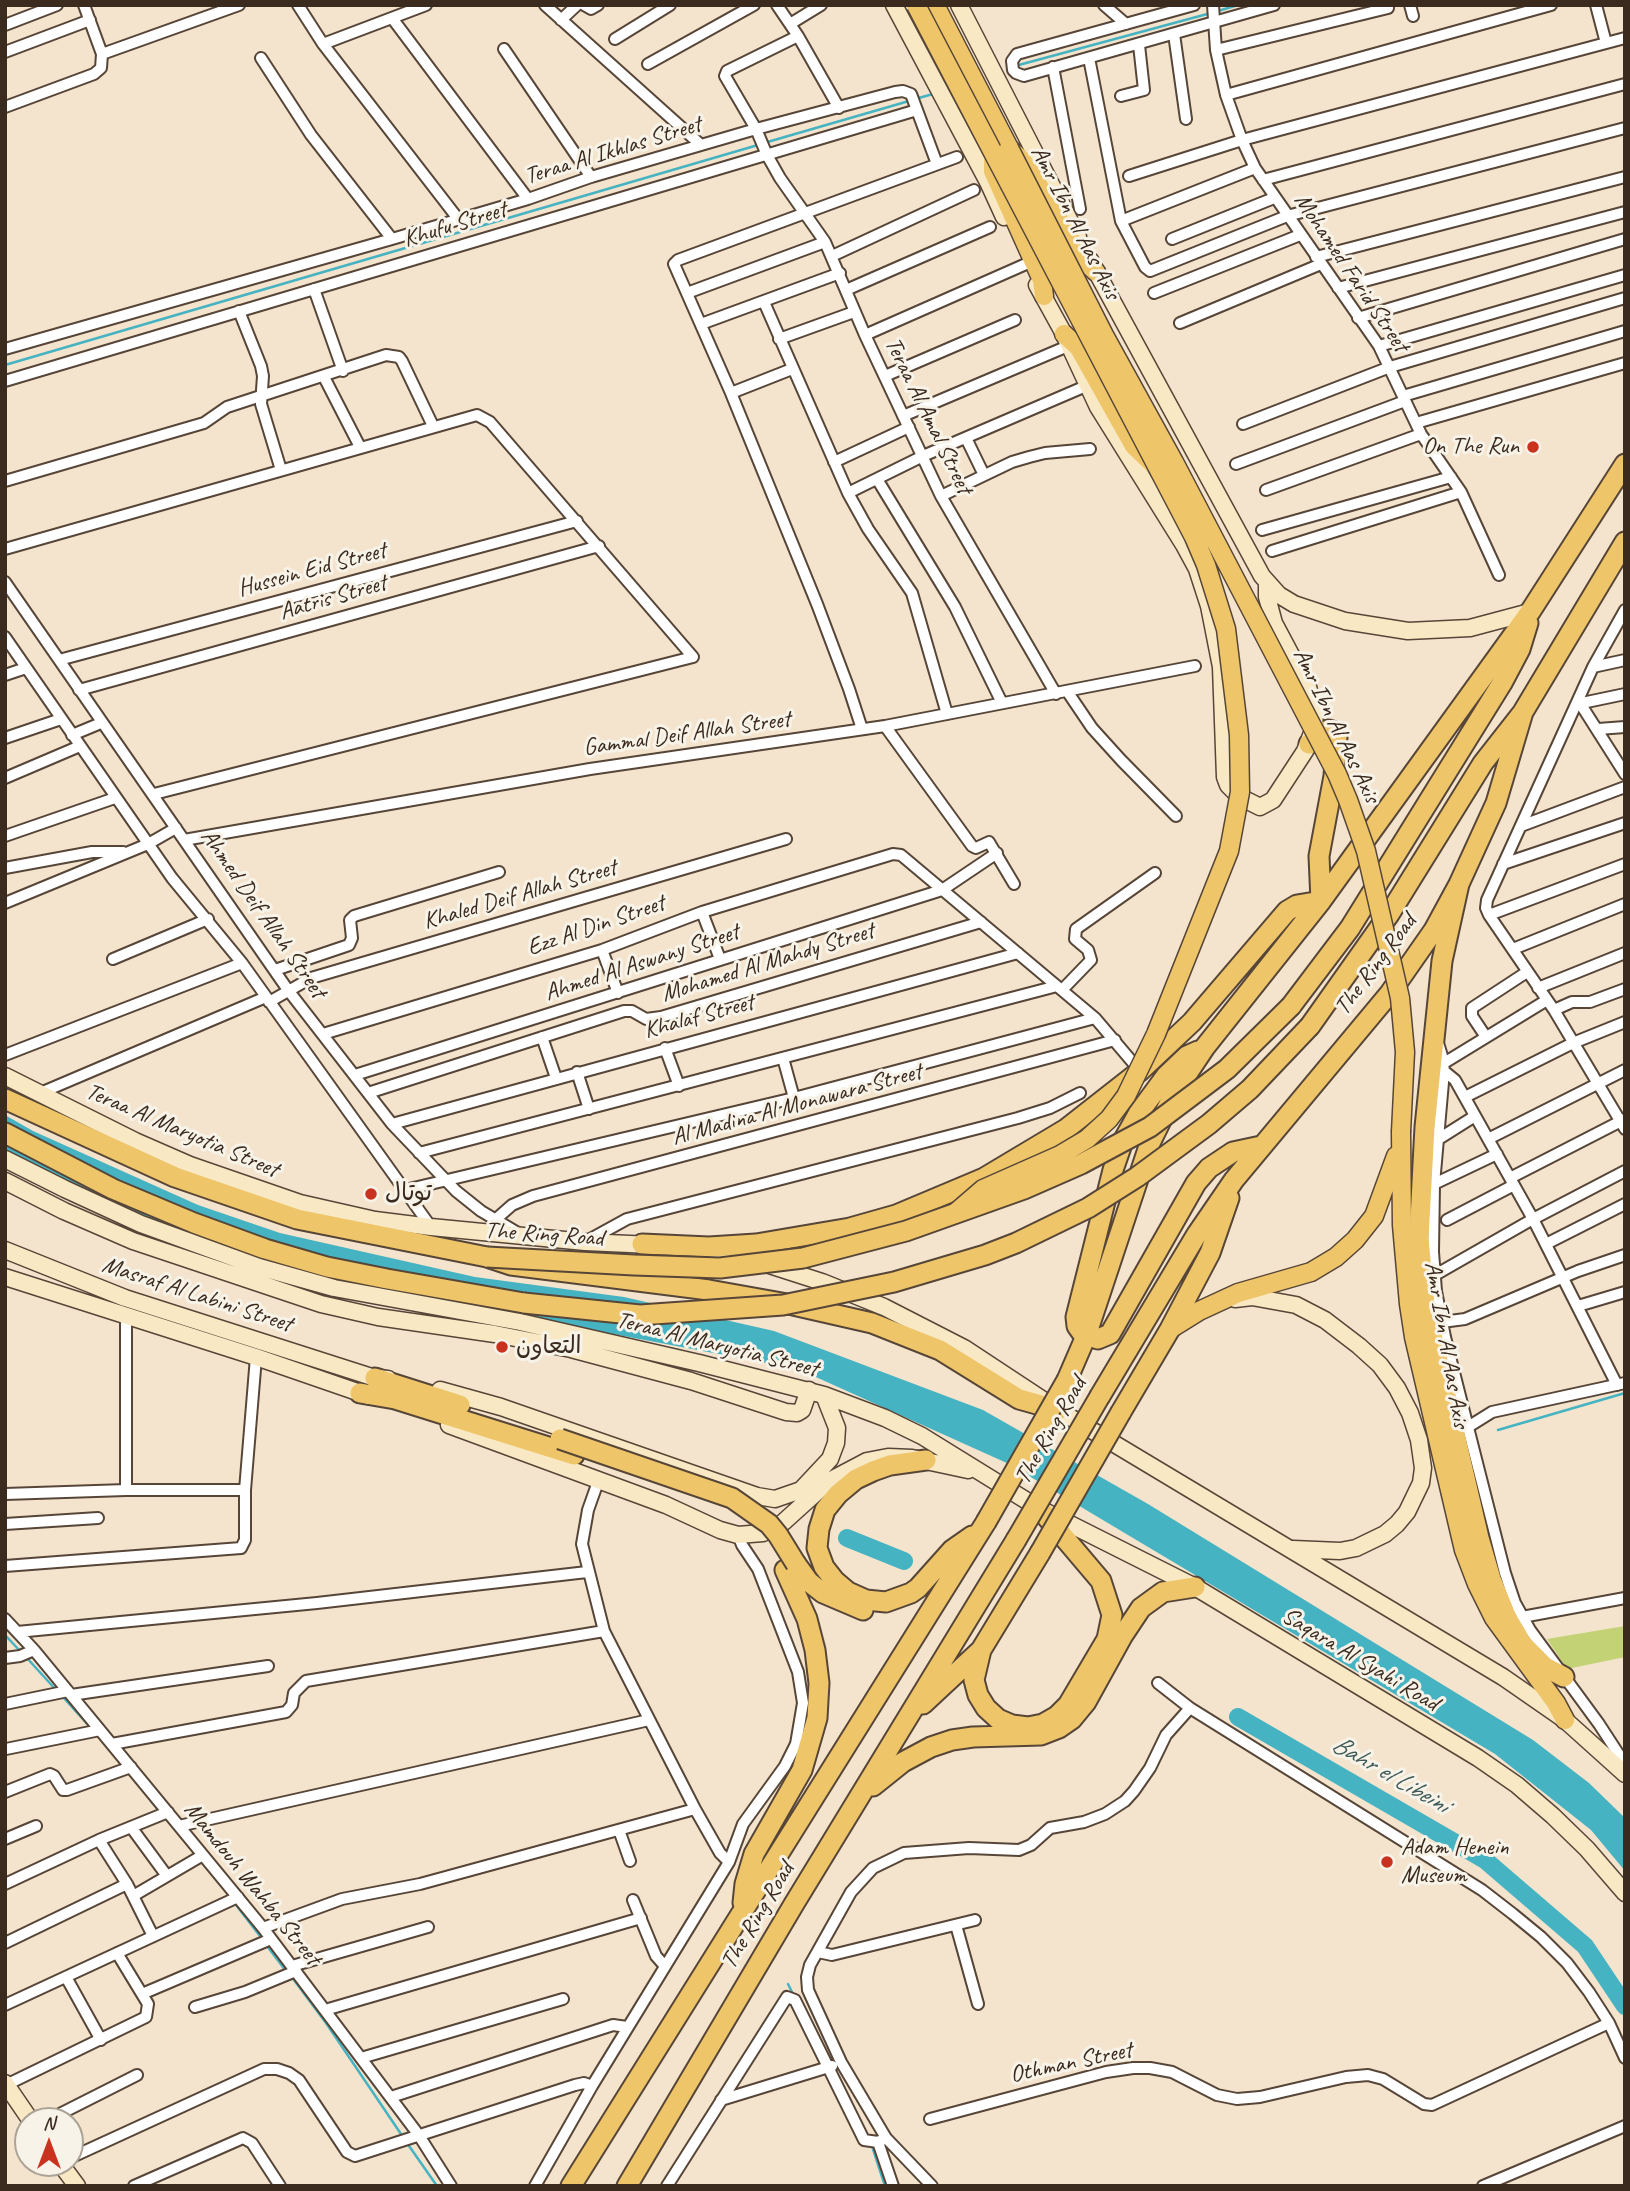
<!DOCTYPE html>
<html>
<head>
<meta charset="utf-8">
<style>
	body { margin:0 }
	#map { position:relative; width:1630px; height:2191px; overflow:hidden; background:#f4e4cd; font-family:Caveat,sans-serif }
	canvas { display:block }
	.frame { position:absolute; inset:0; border:7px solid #3b2a1e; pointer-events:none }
	.north { position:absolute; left:14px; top:2107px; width:70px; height:70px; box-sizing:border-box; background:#f7f3e8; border:2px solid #aca397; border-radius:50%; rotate:0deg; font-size:19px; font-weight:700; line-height:28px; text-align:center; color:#3b2a1e }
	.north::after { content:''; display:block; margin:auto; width:24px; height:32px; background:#c8321e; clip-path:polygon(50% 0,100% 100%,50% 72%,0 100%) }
</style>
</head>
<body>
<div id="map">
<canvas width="1630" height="2191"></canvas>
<div class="frame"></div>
<div class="north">N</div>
</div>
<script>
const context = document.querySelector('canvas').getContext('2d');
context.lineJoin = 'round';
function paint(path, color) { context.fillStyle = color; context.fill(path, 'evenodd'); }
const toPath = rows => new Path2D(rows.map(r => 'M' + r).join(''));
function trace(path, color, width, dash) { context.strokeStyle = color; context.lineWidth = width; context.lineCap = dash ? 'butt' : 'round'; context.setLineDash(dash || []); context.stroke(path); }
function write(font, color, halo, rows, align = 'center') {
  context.font = font + ' Caveat,"Playpen Sans Arabic",sans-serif'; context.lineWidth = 6; context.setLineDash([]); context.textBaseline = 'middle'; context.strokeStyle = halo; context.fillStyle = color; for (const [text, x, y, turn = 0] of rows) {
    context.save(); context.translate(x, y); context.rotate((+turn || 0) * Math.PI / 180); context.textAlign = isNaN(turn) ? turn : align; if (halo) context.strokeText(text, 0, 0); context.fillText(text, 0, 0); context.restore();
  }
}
paint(toPath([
	[1625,1626,1625,1657,1567,1669,1547,1639]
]), '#c3d274');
paint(toPath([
	[5,1115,33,1131,198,1205,280,1233,475,1277,624,1297,774,1331,983,1410,1148,1504,1533,1740,1589,1783,1625,1818,1625,1871,1591,1830,1495,1754,1009,1464,798,1369,433,1300,318,1280,117,1209,5,1153]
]), '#46b3c3');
trace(toPath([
	[1218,11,1238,5],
	[1015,66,1211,13],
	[915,99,933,94],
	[764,143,909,101],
	[5,365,758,145],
	[1498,1430,1625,1393],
	[5,1635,21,1652],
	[26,1657,57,1691],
	[62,1696,90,1727],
	[151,1801,160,1812],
	[165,1817,194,1852],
	[233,1901,263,1940],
	[267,1946,286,1971],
	[291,1976,326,2023,403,2137],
	[788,1984,794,1996],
	[407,2143,437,2186],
	[872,2146,885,2186]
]), '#46b3c3', 2.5);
trace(toPath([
	[847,1538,904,1561],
	[1238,1717,1485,1860,1585,1946,1625,2006]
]), '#46b3c3', 18);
const street = toPath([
	[298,5,323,44,459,220],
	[545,5,701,145],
	[584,5,591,9,598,5],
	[777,5,798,36,839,108],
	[1104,5,1126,24],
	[1194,5,1017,54,1012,61,1013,70,1016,73,1024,76,1274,5],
	[1213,5,1216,50,1226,95,1242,140,1255,168,1379,346,1421,434,1461,492,1499,575],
	[1410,5,1413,16],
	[1596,5,1606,43],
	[392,18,528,199],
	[561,20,577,5],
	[790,24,821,5],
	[5,25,57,5],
	[1174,34,1186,119],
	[798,36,727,71,725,76,756,129,767,155,780,178,825,242,865,335,941,496,1056,694],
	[615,39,670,5],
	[323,44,426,5],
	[504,49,591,177],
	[1216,50,1388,8],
	[5,52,90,20],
	[102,54,239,5],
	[261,58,311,135,392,239],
	[1089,58,1121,221,1145,267,1150,271,1287,216,1625,128],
	[648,64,754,5],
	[1053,67,1080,209],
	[1226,95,1551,5],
	[1121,96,1144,90,1139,45],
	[5,107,94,74,101,68,102,54,84,5],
	[1129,176,1242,140,1625,38],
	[1263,180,1625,84],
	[1121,221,1255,168],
	[1172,239,1274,198],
	[832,256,974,190],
	[1316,257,1625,177],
	[1338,288,1625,212],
	[314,289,343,371],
	[846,290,990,227],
	[687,293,825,242],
	[1154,293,1300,235],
	[764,302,848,493,868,529,912,593,947,714],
	[239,311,261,366,263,376,261,404,281,470],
	[1358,318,1625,239],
	[1180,323,1321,264],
	[701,324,840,273],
	[865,335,1026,264],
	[779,339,854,312],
	[1379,346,1625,275],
	[5,349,392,239,528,199,591,177,756,129,895,92,903,91,911,94,937,164],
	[885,376,1015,320],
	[324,377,360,447],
	[5,381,917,110],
	[731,393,792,369],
	[1403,396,1625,331],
	[903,416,1068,346],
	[1416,423,1625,363],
	[1243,424,1390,367,1625,298],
	[966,438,984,475],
	[834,462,909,427],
	[1236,464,1405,401],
	[877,479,955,607,1002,703],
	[5,481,204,423,227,407,386,355,399,357,402,361,433,426],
	[1266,490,1421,434],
	[848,493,923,456,1086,386],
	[941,496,1012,462,1029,457,1045,453,1090,449],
	[1262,530,1451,477],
	[5,549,477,415,490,422,693,657,154,794],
	[1272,551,1461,492],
	[5,582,288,990,392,1124,456,1191,481,1211,518,1233],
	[1625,610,1593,667,1487,900,1486,908,1489,915,1554,1010,1625,1129],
	[5,637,172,878,242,963,431,1227],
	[59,660,577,521],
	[1593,667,1625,660],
	[5,675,26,668],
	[79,690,599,546],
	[1067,691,1092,728,1121,760,1176,816],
	[1578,700,1625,774],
	[1582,703,1625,694],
	[885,726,972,846,976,848,989,842,1014,884],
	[862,729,849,689,817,604,731,393,674,264,678,260,957,157],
	[1598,729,1625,727],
	[72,735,101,723],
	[5,738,61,719],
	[5,778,80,746],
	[1521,826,1625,787],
	[5,836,115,798],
	[184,840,590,769,885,726,1195,666],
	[1503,864,1625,823],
	[5,868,92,852,123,852],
	[5,903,148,844,176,828],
	[702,912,720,959],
	[1489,915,1625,864],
	[1513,949,1625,904],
	[602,950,618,993],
	[113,959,208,919],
	[275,970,349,945,352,938,350,920,354,916,499,872],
	[1538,988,1625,953],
	[1062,990,1091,960,1088,950,1075,939,1076,929,1155,873],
	[269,1002,311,978,786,839],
	[1554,1010,1572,1002,1590,1002,1625,989],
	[323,1034,602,950,702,912,893,854,901,855,1095,1018,1140,1071],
	[542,1037,556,1078],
	[1486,1037,1472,1016,1472,1008,1527,972],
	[1438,1043,1442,1056,1444,1071,1434,1184,1433,1252,1436,1291,1445,1337,1505,1573,1515,1603,1530,1630,1599,1724,1625,1764],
	[665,1048,679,1086],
	[5,1055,242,963],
	[783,1058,794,1098],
	[1444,1063,1547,1000],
	[1444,1071,1455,1080,1533,1219,1617,1385],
	[577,1072,589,1109],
	[355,1075,942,890,997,853],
	[368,1093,624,1011,632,1011,646,1019,661,1017,981,922],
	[38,1094,266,997],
	[1465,1097,1573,1043,1625,1022],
	[392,1124,1018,953],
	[1488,1139,1625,1070],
	[1437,1140,1475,1116],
	[419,1153,1057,986],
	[1510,1178,1625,1119],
	[1434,1184,1497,1154],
	[405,1190,794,1098,1095,1018],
	[495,1220,512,1205,533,1196,1115,1040],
	[1447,1220,1514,1185],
	[587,1241,627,1219,1018,1118,1050,1108,1080,1093],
	[1546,1244,1625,1204],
	[1435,1275,1533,1219,1625,1171],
	[1578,1306,1625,1292],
	[126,1316,126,1490],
	[1442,1322,1465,1319,1578,1271,1625,1255],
	[1468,1427,1492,1412,1625,1383],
	[599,1479,588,1510,582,1544,604,1631,695,1809,720,1853,729,1862],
	[5,1494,126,1490,245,1490],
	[5,1524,98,1518],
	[5,1566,241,1548,245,1540,245,1490,256,1357],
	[1522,1617,1625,1598],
	[5,1619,34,1650,263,1928,418,2134,451,2186],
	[17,1632,317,1603,587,1572],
	[5,1658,20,1656,34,1650],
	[1158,1683,1190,1708,1482,1890,1513,1914,1541,1937,1567,1963,1589,1992,1609,2023,1625,2058],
	[71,1695,268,1666],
	[5,1704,68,1691],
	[112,1744,286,1712,292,1705,294,1693,306,1681,604,1631],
	[6,1749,100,1730],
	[5,1792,50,1774,54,1776,63,1790,67,1790,131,1767],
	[179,1826,649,1720],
	[131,1827,167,1876],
	[619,1830,630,1861],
	[5,1839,36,1826],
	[99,1840,127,1884,153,1936],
	[5,1884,99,1840,168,1812],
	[133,1896,203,1855],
	[633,1900,656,1956,664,1965],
	[956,1925,978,2004],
	[263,1928,342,1899,420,1884,695,1809],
	[5,1943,127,1884],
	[818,1952,832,1955,975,1920],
	[292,1966,428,1927],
	[66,1977,101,2040],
	[142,1994,271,1939],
	[5,2005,238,1897],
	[195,2007,245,1992,296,1971],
	[325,2010,641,1918],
	[361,2058,563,1999],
	[6,2085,146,2017,148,2004,117,1953],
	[391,2097,613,2025,627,2027],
	[721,2100,832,2066],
	[930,2119,1106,2072,1133,2068,1150,2068,1172,2072,1217,2095,1237,2099,1260,2097,1346,2077,1368,2075,1383,2079,1424,2104,1432,2105,1609,2023],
	[46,2121,137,2075],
	[878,2142,893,2186],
	[70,2158,264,2069,277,2069,289,2073,299,2080,347,2152,355,2156,575,2085,584,2083,592,2086],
	[134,2186,243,2138,252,2143,280,2186],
	[535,2186,592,2086,729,1862,743,1824,785,1766,796,1744,803,1703,798,1672,758,1569,742,1545,738,1535],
	[667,2186,787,1997,795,2000,864,2140,878,2142,886,2138],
	[932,2186,886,2138,841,2062,808,1990,807,1977,810,1965,851,1892,873,1868,904,1853,969,1848,1019,1850,1031,1845,1050,1828,1084,1822,1105,1814,1125,1801,1134,1791,1150,1768,1166,1735,1190,1708],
	[1483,2186,1625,2126]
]);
const secondary = toPath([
	[894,5,988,182,1004,217],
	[959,5,1078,237],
	[1090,260,1262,576,1279,595,1294,604,1345,621,1408,631,1470,628,1530,612],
	[1037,285,1064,334,1098,407,1184,545,1197,569,1209,606,1221,667,1225,777,1228,785,1240,797,1260,807,1273,800,1305,751,1314,728,1315,711,1308,687,1274,623,1267,597,1267,583],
	[5,1076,135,1141,190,1165,300,1203,375,1220,431,1227,585,1242,652,1245],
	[5,1159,65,1189,141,1224,259,1267,334,1288,520,1322,699,1363,824,1395,885,1418,922,1436,1040,1509,1195,1587,1478,1758,1517,1785,1553,1816,1587,1849,1625,1893],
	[5,1181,64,1211,133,1241,321,1304,378,1317,495,1334,571,1349,691,1381,786,1412,797,1413,802,1410,809,1390],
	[5,1250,125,1298,375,1378,388,1379],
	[709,1252,766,1264,822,1282,884,1307,964,1348,1058,1410,1503,1677,1565,1720,1625,1774],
	[5,1277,256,1357,369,1396],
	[1235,1299,1252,1297,1296,1305,1325,1320,1359,1346,1380,1365,1397,1388,1410,1413,1419,1440,1423,1468,1421,1483,1407,1512,1397,1524,1385,1534,1356,1548,1340,1551,1293,1549],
	[440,1390,501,1407,757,1496,775,1499,801,1490,830,1459,836,1443,837,1428,824,1395],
	[449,1425,666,1505,720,1530,738,1535,763,1533,778,1527,829,1481,867,1461,888,1457,912,1458,968,1470],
	[5,2083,31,2121],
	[60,2163,77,2186]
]);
const primary = toPath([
	[935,5,1009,148,1022,160,1033,176,1083,260,1096,272],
	[993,155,993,171,1042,280,1044,296],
	[1064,334,1079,348,1134,446,1157,468],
	[1401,1132,1402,1225,1409,1304,1414,1337,1464,1550,1477,1584,1494,1618,1556,1703,1565,1720],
	[1170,1329,1199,1311,1238,1293,1311,1272,1336,1257,1355,1240,1374,1216,1396,1156]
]);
const highway = toPath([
	[1459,884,1442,961,1425,1127,1419,1238,1425,1305,1479,1538,1491,1579,1507,1618,1523,1645,1545,1667,1564,1677],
	[1291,1006,1350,928,1502,683,1520,649,1528,623],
	[1310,1026,1390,913,1483,763,1523,712,1625,542],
	[1198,1051,1187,1056,1166,1076,1138,1114,1123,1141,1113,1170,1076,1317,1077,1326,1082,1333,1098,1339,1110,1334,1196,1183,1209,1168,1233,1152,1261,1146],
	[5,1099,175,1177,297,1219,487,1257,511,1265,709,1290,793,1305,872,1323,940,1350,1019,1399,1058,1410],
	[5,1133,113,1189,194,1223,265,1249,327,1267,387,1279,524,1303],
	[642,1244,709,1247,756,1244,850,1228,896,1215,984,1178,1066,1129,1140,1071,1192,1022,1287,911,1297,905,1321,901,1319,856,1334,776,1337,737,1332,731,1328,730,1309,744],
	[375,1378,460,1405],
	[1067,1380,1086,1336,1150,1143,1175,1092,1205,1047,1321,901,1530,612,1625,464],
	[360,1393,395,1399,574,1455],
	[1100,1396,1197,1234,1234,1180,1390,993,1434,930,1459,884,1496,803,1523,712],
	[1121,1412,1170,1329,1210,1253,1229,1198],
	[926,1460,890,1465,873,1471,856,1479,838,1494,825,1510,819,1529,817,1548,824,1567,835,1581,848,1592,866,1600,886,1602,911,1593,918,1588,952,1550,972,1536],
	[796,1564,809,1582,823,1593,863,1610],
	[981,1650,974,1680,978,1695,986,1708,998,1719,1012,1725,1028,1727,1043,1724,1057,1716,1068,1705,1107,1639,1112,1615,1101,1581,1040,1509],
	[923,1704,981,1650,1040,1553],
	[873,1786,903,1762,931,1747,952,1740,973,1737,1041,1735,1059,1728,1072,1719,1086,1702,1123,1635,1141,1608,1163,1592,1195,1587],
	[743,1903,745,1884,754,1854,802,1770,817,1718,819,1683,815,1650,807,1619,785,1570],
	[571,2186,986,1522],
	[627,2186,794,1904,1016,1540]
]);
trace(street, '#574638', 14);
trace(secondary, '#574638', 19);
trace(primary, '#574638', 21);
trace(highway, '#574638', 23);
trace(street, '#fff', 10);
trace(secondary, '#f8e8c3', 16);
trace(primary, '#eec569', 18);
trace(highway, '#eec569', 19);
const primaryBridge = toPath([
	[916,5,1194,537,1206,565,1226,629,1239,735,1240,792,1229,851,1156,1034,1126,1096,1109,1119,1087,1139,1060,1155,983,1189,954,1214],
	[1009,148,1104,335,1174,462,1337,774,1348,800,1366,851,1400,998,1405,1052,1401,1132]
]);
const highwayBridge = toPath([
	[487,1257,634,1265,720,1268,803,1258,906,1231,1024,1189,1081,1164,1150,1127,1227,1069,1291,1006],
	[524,1303,640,1315,783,1305,894,1282,985,1255,1016,1243,1088,1208,1137,1177,1209,1124,1250,1089,1310,1026],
	[560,1439,732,1498,769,1524,778,1535,796,1564],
	[986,1522,1067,1380],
	[1016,1540,1100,1396],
	[1040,1553,1121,1412]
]);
trace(primaryBridge, '#574638', 21, []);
trace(highwayBridge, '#574638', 23, []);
trace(primaryBridge, '#eec569', 18);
trace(highwayBridge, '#eec569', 19);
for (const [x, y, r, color] of [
	[1533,447,7,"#c8321e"],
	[371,1194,7,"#c8321e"],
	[502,1347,7,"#c8321e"],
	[1387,1862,7,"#c8321e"]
]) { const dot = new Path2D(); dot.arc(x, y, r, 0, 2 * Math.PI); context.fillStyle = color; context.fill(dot); trace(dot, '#f7f3e8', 2.5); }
write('24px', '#3b2a1e', '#f7f3e8', [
	["Teraa Al Ikhlas Street",613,151,-17],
	["Amr Ibn Al Aas Axis",1075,223,63],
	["Khufu Street",455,225,-17],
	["Mohamed Farid Street",1351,273,56],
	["Teraa Al Amal Street",928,416,64],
	["Hussein Eid Street",312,570,-15],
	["Aatris Street",333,598,-16],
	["Amr Ibn Al Aas Axis",1336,726,64],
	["Gammal Deif Allah Street",687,734,-8],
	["Khaled Deif Allah Street",520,895,-16],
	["Ahmed Deif Allah Street",263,914,55],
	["Ezz Al Din Street",596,926,-19],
	["Ahmed Al Aswany Street",642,963,-18],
	["Mohamed Al Mahdy Street",768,963,-17],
	["The Ring Road",1376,965,-53],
	["Khalaf Street",699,1017,-15],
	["Al Madina Al Monawara Street",797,1105,-15],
	["Teraa Al Maryotia Street",182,1131,23],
	["The Ring Road",544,1235,4],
	["Masraf Al Labini Street",197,1295,18],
	["Teraa Al Maryotia Street",717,1345,14],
	["Amr Ibn Al Aas Axis",1446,1345,80],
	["The Ring Road",1051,1431,-60],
	["Saqara Al Syahi Road",1360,1660,31],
	["Mamdouh Wahba Street",252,1884,51],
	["The Ring Road",758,1916,-59],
	["Othman Street",1071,2063,-12]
]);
write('24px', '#3b2a1e', '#f7f3e8', [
	["On The Run",1519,447,"right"],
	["توتال",385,1194],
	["التعاون",516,1347],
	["Adam Henein",1401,1848],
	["Museum",1401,1876]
], 'left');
write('italic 26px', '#3f5a58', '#f7f3e8', [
	["Bahr el Libeini",1390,1775,30]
]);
</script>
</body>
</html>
